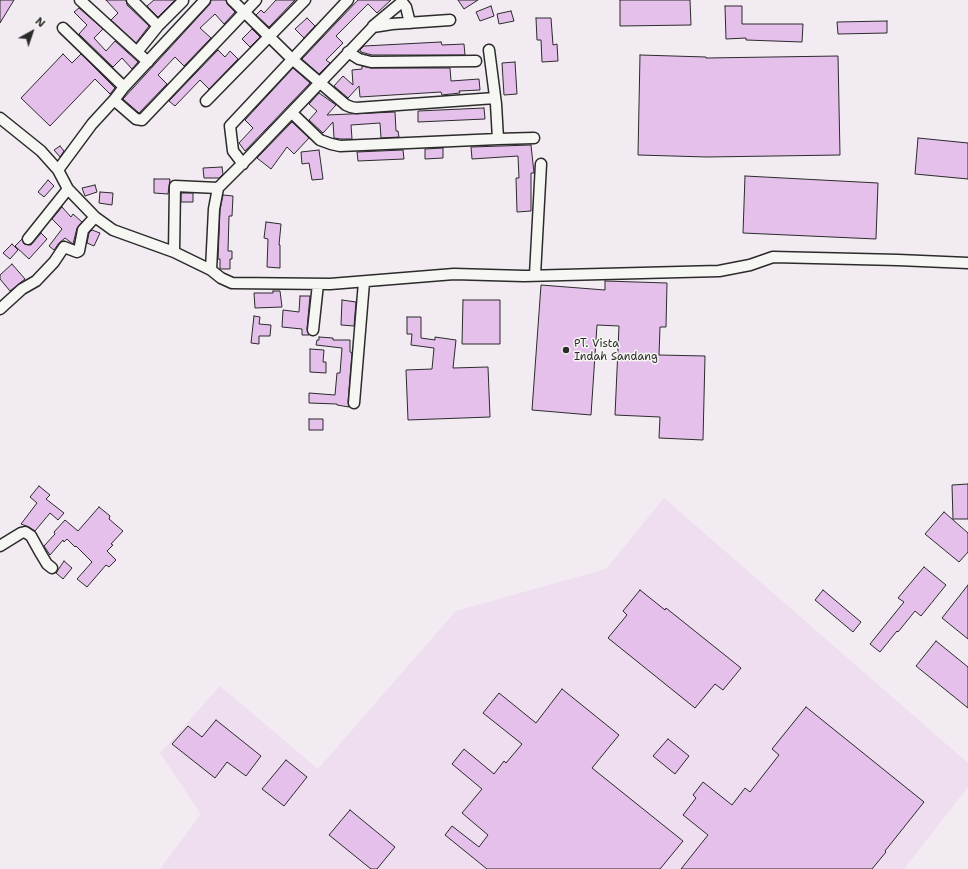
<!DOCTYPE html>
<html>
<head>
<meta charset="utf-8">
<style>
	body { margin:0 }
	#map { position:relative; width:968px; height:869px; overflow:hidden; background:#f2ebf1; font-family:"Shantell Sans",sans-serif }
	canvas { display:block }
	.north { position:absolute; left:12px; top:12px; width:40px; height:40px; -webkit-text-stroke:3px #f6f6f2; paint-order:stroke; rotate:40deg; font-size:11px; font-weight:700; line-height:16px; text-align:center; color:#2b2b2b }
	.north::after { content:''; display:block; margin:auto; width:14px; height:18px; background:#2b2b2b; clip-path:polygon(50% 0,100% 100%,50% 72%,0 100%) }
</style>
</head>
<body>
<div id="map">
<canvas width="968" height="869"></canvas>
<div class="north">N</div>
</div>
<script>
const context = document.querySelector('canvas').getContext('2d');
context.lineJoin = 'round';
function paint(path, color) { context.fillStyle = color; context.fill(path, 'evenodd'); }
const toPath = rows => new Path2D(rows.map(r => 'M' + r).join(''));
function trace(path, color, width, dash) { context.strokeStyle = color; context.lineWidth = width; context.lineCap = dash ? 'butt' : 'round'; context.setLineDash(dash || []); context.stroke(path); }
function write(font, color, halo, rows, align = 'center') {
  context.font = font + ' "Shantell Sans",sans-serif'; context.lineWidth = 3; context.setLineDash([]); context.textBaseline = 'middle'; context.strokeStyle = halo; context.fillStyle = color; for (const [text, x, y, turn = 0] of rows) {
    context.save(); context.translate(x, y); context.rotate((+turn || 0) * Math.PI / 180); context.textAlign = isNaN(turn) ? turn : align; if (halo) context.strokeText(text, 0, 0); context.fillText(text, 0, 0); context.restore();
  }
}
paint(toPath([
	[664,498,968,763,968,787,904,869,160,869,201,814,160,753,220,686,318,769,456,611,606,569]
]), '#eedeef');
const building = toPath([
	[0,0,14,0,0,23,0,0],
	[106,0,126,0,127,5,149,26,136,43,111,20,118,13,106,0],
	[154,0,175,0,158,17,147,6,154,0],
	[211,0,226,0,227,4,235,12,224,24,215,14,200,28,211,38,184,66,175,57,158,75,167,84,139,113,123,99,210,4,211,0],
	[276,0,295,0,269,27,256,15,261,10,264,13,276,0],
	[358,0,391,0,377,13,368,4,336,36,343,43,326,60,330,63,319,74,302,59,358,0],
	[458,0,478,0,464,9,458,0],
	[620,0,690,0,691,25,620,26,620,0],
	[491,6,494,16,480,21,476,12,491,6],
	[725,6,742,6,742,24,803,24,802,42,746,40,746,38,726,39,725,6],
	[79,8,103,29,94,38,106,51,115,41,138,62,132,69,122,58,113,67,79,34,87,25,74,12,79,8],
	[511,11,514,21,499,24,497,14,511,11],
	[307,18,315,26,304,38,295,29,307,18],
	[536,18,551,18,553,45,557,44,558,61,542,62,541,40,537,40,536,18],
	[887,21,887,33,838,34,837,22,887,21],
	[252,29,260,37,250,47,242,39,252,29],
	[441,42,442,45,464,44,465,55,372,55,361,52,360,50,364,46,441,42],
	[218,50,225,57,230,51,238,59,209,89,200,80,175,106,169,101,218,50],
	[63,54,72,63,81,54,115,88,110,94,95,79,50,126,21,98,63,54],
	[640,55,706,57,706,58,838,56,840,155,707,157,638,155,640,55],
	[515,62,517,94,504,95,502,63,515,62],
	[362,66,371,68,450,68,451,81,479,79,480,90,459,91,460,93,442,95,441,92,360,97,359,86,348,98,334,86,343,76,353,85,352,70,362,69,362,66],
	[293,68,310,83,245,151,239,143,253,128,245,120,293,68],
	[319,93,336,105,327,115,395,112,396,131,398,131,399,137,381,138,380,123,351,125,352,139,341,139,334,138,333,122,323,133,309,120,317,111,309,104,319,93],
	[484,108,485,119,418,122,418,111,484,108],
	[292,122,309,138,294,154,287,147,271,169,257,158,292,122],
	[918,138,968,143,968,179,915,174,918,138],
	[531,145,534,173,531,173,531,211,517,212,516,178,519,178,518,156,472,159,471,147,531,145],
	[60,146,64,151,60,157,54,150,60,146],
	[443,148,443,158,425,159,425,149,443,148],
	[319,150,323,179,312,180,309,163,302,164,301,152,319,150],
	[403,150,404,159,358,161,357,152,403,150],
	[222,167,223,174,219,178,204,178,203,168,222,167],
	[745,176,878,183,876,239,743,233,745,176],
	[154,179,170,179,168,194,154,193,154,179],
	[48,180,54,186,44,197,38,192,48,180],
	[95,185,97,192,85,196,82,188,95,185],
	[100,192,113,193,112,205,99,203,100,192],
	[181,193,193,193,193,202,181,202,181,193],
	[223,195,233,196,232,216,229,216,228,251,232,251,232,259,230,259,230,269,220,269,220,259,218,259,220,210,223,195],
	[62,207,71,217,73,214,82,222,77,228,73,244,65,238,59,243,54,250,49,246,62,229,52,219,62,207],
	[266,222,281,224,279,245,280,245,280,268,267,267,268,239,264,238,266,222],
	[92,230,100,233,94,246,87,243,89,233,92,230],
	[41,233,47,239,29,259,15,246,22,239,24,244,31,245,41,233],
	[12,244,18,250,10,259,3,253,12,244],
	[12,264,25,279,10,291,0,279,0,275,12,264],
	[605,281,667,283,666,327,660,327,659,355,705,356,703,440,659,438,660,417,615,415,619,326,597,325,591,415,532,410,541,285,605,290,605,281],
	[273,291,280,291,282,307,255,308,254,293,273,293,273,291],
	[300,296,310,296,307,329,309,335,302,335,302,329,282,327,283,310,299,312,300,296],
	[342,300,356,302,354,326,341,325,342,300],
	[463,300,500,300,500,344,462,344,463,300],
	[254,316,260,317,259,324,271,325,270,336,259,336,259,344,251,343,254,316],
	[407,317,421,317,421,338,435,340,435,337,456,340,453,368,488,367,490,417,408,420,406,370,432,369,434,348,411,345,412,334,407,334,407,317],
	[319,337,333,338,333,340,350,340,350,352,352,353,348,402,349,407,337,405,337,404,309,403,309,393,335,395,337,373,340,373,342,348,316,345,317,340,319,340,319,337],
	[310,349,324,350,323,362,326,362,326,373,310,372,310,349],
	[309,419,323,419,323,430,309,430,309,419],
	[968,484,968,519,953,519,952,485,968,484],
	[39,486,50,495,46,499,64,513,58,520,50,513,35,531,29,527,21,524,37,503,30,497,39,486],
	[99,507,110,516,109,519,123,531,111,544,113,545,107,551,116,560,109,567,106,565,87,587,77,579,92,562,76,546,75,547,67,539,64,542,63,540,50,555,44,546,55,534,54,532,65,520,78,531,99,507],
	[944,512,968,533,968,552,959,562,925,534,944,512],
	[64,561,72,568,63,579,56,573,64,561],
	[924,567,946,585,921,616,915,611,898,632,897,631,880,652,870,644,904,602,898,598,924,567],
	[968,585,968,639,942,618,968,585],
	[640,590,665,610,666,608,741,668,723,690,715,684,695,708,608,638,627,615,623,611,640,590],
	[823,590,861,622,853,632,815,600,823,590],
	[936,641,968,667,968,708,916,666,936,641],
	[562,689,619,735,592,768,683,841,660,869,487,869,445,835,452,826,479,847,488,835,462,813,482,789,452,764,464,749,494,774,504,761,506,763,522,744,483,713,499,693,536,723,562,689],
	[806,707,924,802,885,851,886,852,872,869,681,869,708,835,683,815,696,798,693,795,703,782,732,805,745,788,750,792,779,755,772,749,806,707],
	[216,720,261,756,246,776,227,762,215,778,172,744,188,726,202,737,216,720],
	[668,739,689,756,675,774,653,756,668,739],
	[286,760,307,777,284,806,262,789,286,760],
	[350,810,395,847,377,869,371,869,329,835,350,810]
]);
paint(building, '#e4c0eb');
trace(building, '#2b2b2b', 1);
const minor = toPath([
	[80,0,148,62],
	[132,0,158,26,183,1],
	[232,0,292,59,346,105,351,107,356,108,495,98],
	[402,2,406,7,410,23],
	[373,26,402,2,402,0],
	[63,28,124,87],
	[137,52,158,26],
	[348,52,359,59,371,62,476,61],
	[114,100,124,87,205,0],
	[206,101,305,0],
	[292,113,320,140,331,144,340,146,498,139,496,104,489,50],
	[0,118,41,151,58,170,68,189,95,217,113,230,174,252,211,270,221,278,232,283,330,284,454,274,524,276,719,271,750,265,773,257,898,260,968,263],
	[498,139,534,138],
	[243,164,233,151,230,126,348,0],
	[58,170,92,124,114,100,136,119,142,120,256,0],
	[28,239,68,189],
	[174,252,175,186,218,188],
	[211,270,214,209,218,188,248,158,373,27,392,24,450,20],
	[535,275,541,164],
	[0,309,22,289,36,281,54,262,64,247,77,252,79,251,83,230,95,217],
	[313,330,318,284],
	[354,403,364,282],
	[0,546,21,533,25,532,31,536,41,554,47,564,52,568]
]);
trace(minor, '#2b2b2b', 13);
trace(minor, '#f6f6f2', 10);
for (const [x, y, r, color] of [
	[566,350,4,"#2b2b2b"]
]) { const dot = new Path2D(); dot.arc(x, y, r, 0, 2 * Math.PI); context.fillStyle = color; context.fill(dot); trace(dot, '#f6f6f2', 1.5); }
write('11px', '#2b2b2b', '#f6f6f2', [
	["PT. Vista",574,344],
	["Indah Sandang",574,357]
], 'left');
</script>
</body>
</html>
